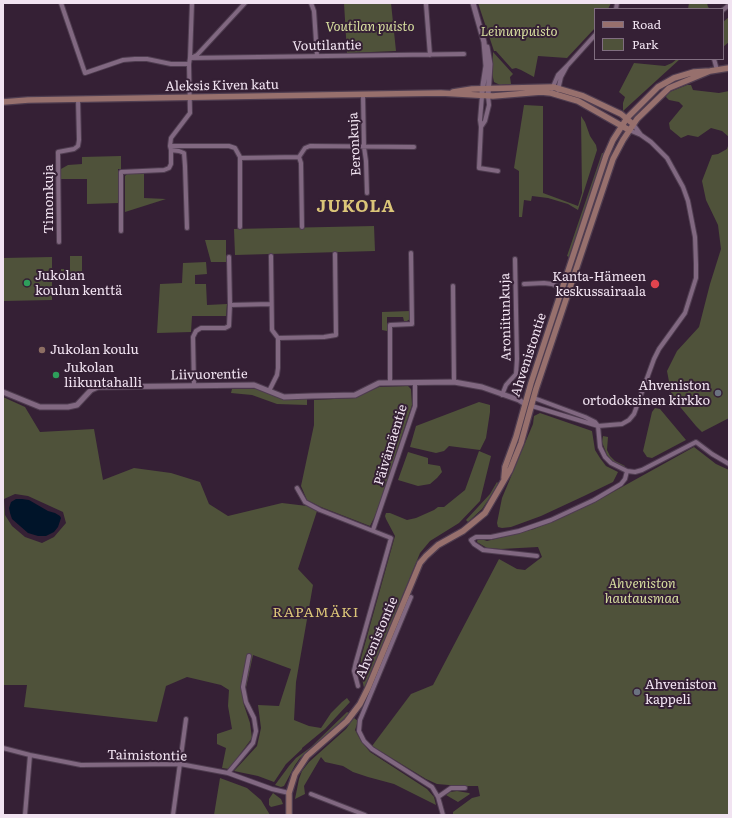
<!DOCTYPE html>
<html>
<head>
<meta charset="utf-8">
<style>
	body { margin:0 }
	#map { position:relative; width:732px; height:818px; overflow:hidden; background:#352035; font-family:Literata,serif }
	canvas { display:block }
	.frame { position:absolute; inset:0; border:4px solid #f1e3f1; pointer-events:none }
	.legend { position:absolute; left:594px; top:8px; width:130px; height:52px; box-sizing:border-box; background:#352035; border:1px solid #806e80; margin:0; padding:5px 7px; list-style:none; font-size:12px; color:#f1e3f1 }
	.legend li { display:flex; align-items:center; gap:8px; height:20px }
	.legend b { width:20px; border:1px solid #806e80 }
</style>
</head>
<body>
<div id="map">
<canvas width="732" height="818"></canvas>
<div class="frame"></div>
<ul class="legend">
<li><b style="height:5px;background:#97706d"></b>Road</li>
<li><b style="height:11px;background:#4f523a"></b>Park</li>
</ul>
</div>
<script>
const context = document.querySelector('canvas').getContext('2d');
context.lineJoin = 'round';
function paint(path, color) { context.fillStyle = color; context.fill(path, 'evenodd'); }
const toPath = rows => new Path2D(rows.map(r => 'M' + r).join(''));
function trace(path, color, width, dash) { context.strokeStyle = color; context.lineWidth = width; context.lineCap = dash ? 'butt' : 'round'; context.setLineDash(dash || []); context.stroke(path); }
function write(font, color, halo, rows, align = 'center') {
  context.font = font + ' Literata,serif'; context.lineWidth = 4; context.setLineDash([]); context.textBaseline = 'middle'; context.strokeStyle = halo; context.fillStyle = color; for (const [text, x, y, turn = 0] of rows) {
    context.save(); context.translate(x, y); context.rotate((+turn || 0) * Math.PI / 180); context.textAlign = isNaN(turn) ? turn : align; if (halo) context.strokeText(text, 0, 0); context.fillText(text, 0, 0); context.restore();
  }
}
paint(toPath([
	[344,3,391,3,396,51,347,53],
	[478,3,611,3,608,9,595,9,595,28,567,58,538,56,534,77,521,70,516,68,512,69,496,51,494,51],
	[689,3,707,3,708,7,710,9,688,9],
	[729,17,729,42,723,47,723,22],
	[493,52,513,74,510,77,511,84,500,85,494,82,492,73],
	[677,59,680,59,623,111,623,103,625,97,619,92,634,63,665,66,672,63],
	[687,85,691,85,693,90,719,93,729,91,729,137,722,131,711,128,698,137,688,135,681,138,670,129,669,123,683,106,679,102,669,100,666,97,667,93],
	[524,105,543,106,543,193,578,206,582,193,581,116,585,122,590,136,596,145,597,150,578,210,568,204,548,198,532,196,531,201,524,200,522,217,519,217,519,171,514,168],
	[729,143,729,418,702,432,696,426,676,402,671,392,667,371,677,351,699,327,710,284,721,249,718,225,706,200,702,181,712,155,718,154,727,149],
	[602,153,604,153,569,257,567,256],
	[121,156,121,169,118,169,119,203,87,204,87,179,61,179,61,169,68,165,82,164,82,157],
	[144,173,144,198,166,199,125,212,125,176,127,174],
	[374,226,375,251,235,255,234,229],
	[205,240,226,240,226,262,211,262],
	[70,256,82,256,82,280,61,280,61,269,70,269],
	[52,257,52,300,3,301,3,258],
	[206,262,207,274,195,275,195,284,206,284,207,305,227,304,226,316,192,316,191,332,157,333,160,284,182,283,183,263],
	[410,311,410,319,407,321,404,321,403,317,387,317,387,331,382,330,382,312],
	[408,386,411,389,412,405,376,514,370,526,321,507,307,500,301,486,314,425,314,400,355,398,379,387],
	[232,389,256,389,283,399,307,399,307,405,277,404,252,395,231,393],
	[3,397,25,407,40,432,94,429,103,480,134,468,171,473,200,482,209,504,228,516,282,503,307,506,317,511,298,569,313,585,296,682,294,720,309,726,321,728,331,713,342,702,347,698,350,702,325,729,302,748,302,749,286,764,274,782,258,776,234,771,257,746,261,728,258,705,279,706,291,669,253,655,243,702,250,723,252,738,229,769,222,768,226,748,217,744,217,734,232,729,228,706,229,690,221,685,187,677,166,686,157,722,24,707,27,685,3,685],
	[15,494,28,496,63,512,66,523,54,537,42,543,25,537,12,526,5,515,4,499],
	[479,402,490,405,490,412,486,438,480,450,449,446,444,451,436,453,410,447,416,426],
	[655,408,660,409,686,440,652,458,647,457,643,451,652,412],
	[540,413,592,431,595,450,600,458,606,466,618,472,613,482,584,496,541,516,511,527,502,528,498,527,497,523,502,498,533,424,534,416],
	[603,436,608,437,607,450,610,456,615,461,625,466,624,468,615,464,607,455,602,442],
	[694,447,716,464,729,470,729,815,453,815,453,812,472,798,480,796,478,786,460,786,437,784,426,779,372,746,411,694,433,685,499,559,517,569,525,570,542,557,538,547,501,549,487,548,477,542,478,538,487,541,534,529,595,502],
	[479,451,491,456,480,501,459,523,430,541,420,553,372,671,364,688,360,669,361,658,395,536,386,519,385,516,386,513,390,513,407,520,416,518,434,510,438,507,444,507,465,490],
	[408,452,428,458,428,464,440,466,442,472,437,478,430,484,418,486,398,480],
	[497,482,498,483,494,491,482,509,468,522,466,520,490,494],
	[347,712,349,713,339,724,300,758,295,765,284,786,281,787,275,785,289,766,296,758,311,747],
	[354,718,358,721,355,730,361,741,370,752,427,789,434,797,436,805,394,784,368,777,353,772,343,766,325,762,321,757,304,786,305,794,295,799,299,779,302,771,309,762,346,729],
	[220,778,247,788,261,800,270,815,214,815],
	[457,791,469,793,470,794,458,802,446,795,450,792],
	[273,793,281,799,283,804,271,807,269,805,269,799]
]), '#4f523a');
paint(toPath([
	[16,499,22,499,29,500,48,511,55,513,60,516,61,518,58,527,54,532,46,536,38,536,28,533,12,519,10,513,9,508,11,502]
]), '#001429');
const minor = toPath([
	[61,3,85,73,123,60,135,59,147,59,171,64,189,64],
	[311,3,314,11,317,56],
	[426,4,430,55],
	[616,9,617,3],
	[723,10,729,5],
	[190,58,464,54],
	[191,58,197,55,245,3],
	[714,59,717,70],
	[567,66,595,35],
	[552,89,558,75,567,66,561,77,558,90],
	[363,95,364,147,366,161,367,193],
	[482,96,480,120,481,127,479,168,498,171],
	[633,124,641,135],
	[481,127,485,121,489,105,488,96],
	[170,146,229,146,235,148,240,157,240,227],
	[240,158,299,157],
	[302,227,301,163,299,157,305,148,310,146,414,147],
	[187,228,185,166,184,153,179,151,171,150,170,146,171,138,190,113,189,64,190,58,192,3],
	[121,231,121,172,164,170,169,168,171,164,171,150],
	[59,242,58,152,74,149,78,146,79,140,78,99],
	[524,284,544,283,552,284,569,292],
	[453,286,454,382],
	[230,305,271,304],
	[278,338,324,337,336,335,335,254],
	[390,383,390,325,412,324,411,253],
	[194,386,193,337,196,331,201,328,225,328,229,326,230,305,229,257],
	[269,391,277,375,278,368,278,338,272,330,271,256],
	[502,395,506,385,516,374,517,359,515,259],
	[534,398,585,417,595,422,598,426,600,447,605,457,611,463,627,471,635,472,642,470,696,442,712,454,729,464],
	[532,406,598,426,622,424,629,420,634,414,654,359,659,349,685,313,696,278,696,264,695,237,688,201,683,187,667,158,651,142,641,135,629,130],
	[297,488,305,502,320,510,391,538,356,662,354,671,358,686],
	[373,530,415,406,415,383],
	[537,556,483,550,474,544,471,540,476,537,491,537,519,531,551,520,594,500,621,484,625,479,627,471],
	[411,597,360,720,359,731,364,741,372,749,432,787,438,797,443,815],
	[3,748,30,755,81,765,180,764,228,773,272,789,289,793],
	[228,773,253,743,256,731,254,718,246,702,243,687,249,656],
	[311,794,365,815],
	[438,797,451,788,465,788],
	[25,815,30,755],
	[173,815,186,719]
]);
const tertiary = toPath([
	[473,3,484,42,486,66,482,92],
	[487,47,490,64,488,96],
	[3,392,40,407,68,407,77,405,91,390,98,387,254,385,284,397,311,396,355,395,379,383,454,382,482,387,519,400,525,404]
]);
const secondary = toPath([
	[453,92,472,89,553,87,583,96,621,114,633,124],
	[3,102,28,100,441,93,493,96,541,92,551,93,578,101,629,130],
	[504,478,505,467,516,437,531,383,606,156,613,140,627,118,658,87,667,82,674,78,694,72,710,71,729,68],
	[289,815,289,793,295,774,307,756,347,721,360,704,368,688,420,563,426,556,438,545,463,531,485,513,510,470,521,443,536,389,613,159,623,140,637,119,669,88,710,71]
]);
trace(minor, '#4f3d50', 6);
trace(tertiary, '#4f3d50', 7);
trace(secondary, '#4f3d50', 8);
trace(minor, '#816881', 4);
trace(tertiary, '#816881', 5);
trace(secondary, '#97706d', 5.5);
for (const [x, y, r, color] of [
	[27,283,4,"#2e9e5b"],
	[655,284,5,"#e0444e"],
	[42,350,4,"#8d6e63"],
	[56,375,4,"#2e9e5b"],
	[718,393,4,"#6b7280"],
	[637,692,4,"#6b7280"]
]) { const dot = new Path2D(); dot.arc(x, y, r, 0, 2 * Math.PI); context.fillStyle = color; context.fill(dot); trace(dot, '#352035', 1.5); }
write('italic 13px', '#d6dd9e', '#352035', [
	["Voutilan puisto",370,27],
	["Leinunpuisto",519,32],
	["Ahveniston",642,584],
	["hautausmaa",642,599]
]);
write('13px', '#f1e3f1', '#352035', [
	["Voutilantie",327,46,-1],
	["Aleksis Kiven katu",222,86,-1],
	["Eeronkuja",355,144,-93],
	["Timonkuja",49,199,-90],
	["Aroniitunkuja",506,317,-91],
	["Ahvenistontie",529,355,-72],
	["Liivuorentie",209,375,-1],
	["Päivämäentie",391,445,-73],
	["Ahvenistontie",377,638,-67],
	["Taimistontie",147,756,1]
]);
write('13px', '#f1e3f1', '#352035', [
	["Jukolan",35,276],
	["koulun kenttä",35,291],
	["Kanta-Hämeen",646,277,"right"],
	["keskussairaala",646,292,"right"],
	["Jukolan koulu",50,350],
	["Jukolan",64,368],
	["liikuntahalli",64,383],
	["Ahveniston",710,386,"right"],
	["ortodoksinen kirkko",710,401,"right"],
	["Ahveniston",645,685],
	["kappeli",645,700]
], 'left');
context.letterSpacing = '1px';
write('14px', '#dbc578', '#352035', [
	["RAPAMÄKI",316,613]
]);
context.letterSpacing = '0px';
context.letterSpacing = '1px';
write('bold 17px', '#dbc578', '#352035', [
	["JUKOLA",356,207]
]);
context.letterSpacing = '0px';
</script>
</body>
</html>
